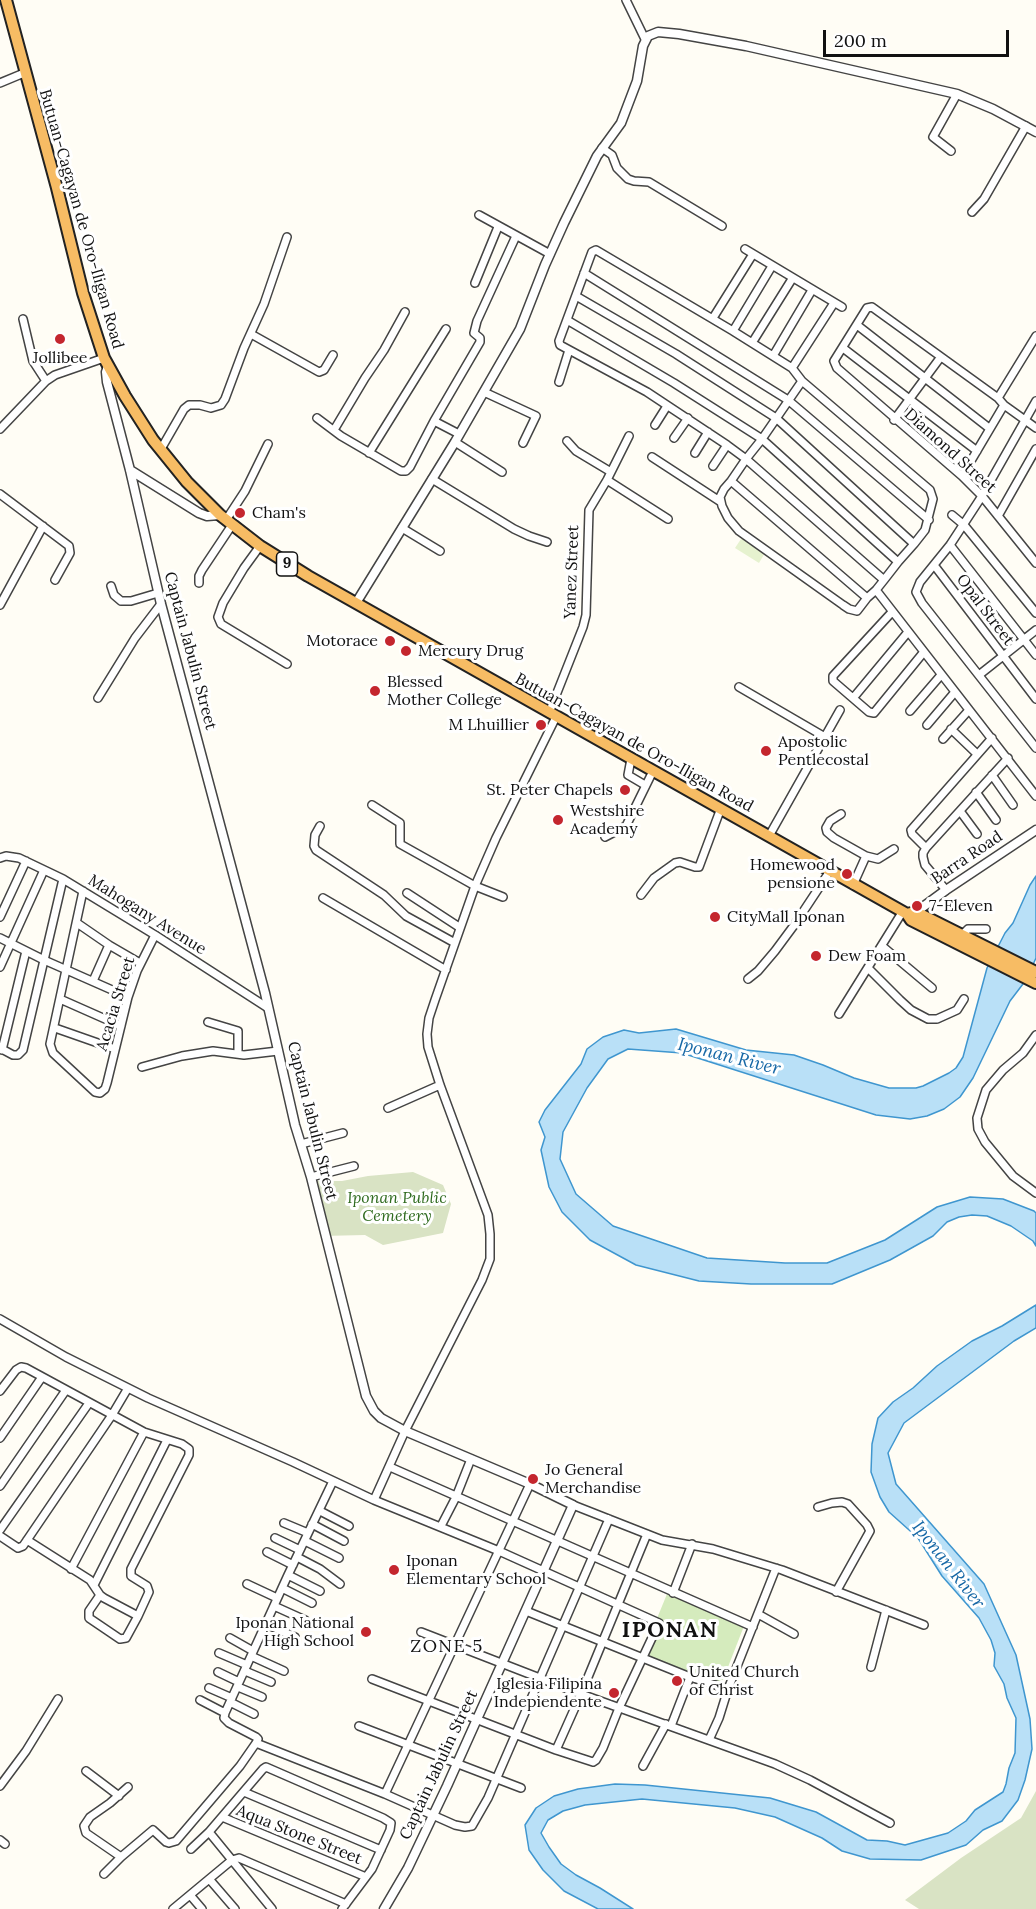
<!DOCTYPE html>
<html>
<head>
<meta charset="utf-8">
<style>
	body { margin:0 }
	#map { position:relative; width:1036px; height:1909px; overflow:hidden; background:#fffdf5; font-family:Lora,serif }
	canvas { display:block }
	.scale { position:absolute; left:823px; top:30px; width:186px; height:27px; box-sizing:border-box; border:3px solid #111; border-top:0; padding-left:8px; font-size:18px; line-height:21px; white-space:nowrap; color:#111; -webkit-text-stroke:4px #fff; paint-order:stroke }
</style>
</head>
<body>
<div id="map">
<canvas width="1036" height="1909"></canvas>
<div class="scale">200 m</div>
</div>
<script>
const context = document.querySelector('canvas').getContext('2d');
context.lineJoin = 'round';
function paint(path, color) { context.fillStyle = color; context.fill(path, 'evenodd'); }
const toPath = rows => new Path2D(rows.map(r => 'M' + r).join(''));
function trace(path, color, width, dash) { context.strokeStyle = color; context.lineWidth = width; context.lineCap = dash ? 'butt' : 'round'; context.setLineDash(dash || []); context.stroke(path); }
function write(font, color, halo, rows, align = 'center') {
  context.font = font + ' Lora,serif'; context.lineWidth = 6; context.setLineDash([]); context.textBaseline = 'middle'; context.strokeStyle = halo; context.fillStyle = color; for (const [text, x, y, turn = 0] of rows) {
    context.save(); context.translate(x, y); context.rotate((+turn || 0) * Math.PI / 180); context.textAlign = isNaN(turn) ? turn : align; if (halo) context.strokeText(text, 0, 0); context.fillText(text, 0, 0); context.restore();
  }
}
paint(toPath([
	[667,1594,744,1626,721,1685,642,1655]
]), '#d5ebbd');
paint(toPath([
	[413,1172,443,1185,451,1204,443,1233,383,1245,365,1235,322,1236,309,1181,342,1181,368,1176],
	[1036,1791,1036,1909,919,1909,905,1900,961,1858,1021,1818]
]), '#d9e3c4');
paint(toPath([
	[743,536,766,551,759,563,735,548]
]), '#e6f2cf');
const water = toPath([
	[1036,876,1036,958,1026,980,1010,1001,973,1078,960,1097,944,1109,927,1116,910,1119,876,1115,682,1053,628,1049,608,1059,587,1088,563,1132,560,1159,576,1194,613,1226,707,1258,785,1263,827,1263,885,1240,937,1207,970,1197,1003,1199,1034,1211,1036,1213,1036,1246,1033,1241,1011,1226,987,1216,972,1215,959,1217,947,1222,933,1236,890,1260,832,1284,751,1284,699,1281,636,1265,590,1240,562,1212,549,1187,541,1150,545,1137,539,1122,545,1110,581,1064,587,1049,603,1037,624,1030,639,1033,676,1029,746,1050,794,1055,823,1065,854,1078,889,1088,916,1088,923,1086,949,1073,956,1068,963,1057,987,968,1005,933,1013,923,1030,885,1036,876],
	[1036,1305,1036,1328,1014,1341,904,1423,888,1453,896,1484,984,1584,1016,1655,1030,1719,1032,1749,1025,1780,1018,1800,1002,1821,983,1830,966,1845,921,1860,870,1859,842,1851,822,1838,775,1817,735,1808,642,1799,585,1805,563,1811,548,1820,541,1833,549,1847,561,1864,576,1875,600,1888,633,1909,598,1909,564,1891,543,1870,529,1850,525,1825,536,1808,554,1796,578,1789,615,1784,645,1785,770,1798,816,1812,867,1840,887,1841,905,1845,948,1833,966,1821,975,1810,1003,1792,1006,1784,1009,1768,1015,1753,1016,1718,1007,1698,1004,1684,994,1666,995,1653,991,1640,979,1618,942,1576,918,1538,889,1512,880,1497,871,1472,872,1444,878,1418,893,1402,913,1388,937,1366,972,1341,1002,1326,1036,1305]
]);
paint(water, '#b9e0f7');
trace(water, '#3f96cf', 1.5);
const minor = toPath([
	[626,0,645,39],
	[0,83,24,73],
	[602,148,612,155,617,168,628,179,634,181,649,182,722,226],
	[951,151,933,137,957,94],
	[972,212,984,199,1026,126],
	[479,215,550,254],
	[745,249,842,307],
	[584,273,788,400,929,520],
	[475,283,498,227],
	[576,296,676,354,776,418,914,544],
	[713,318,753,254],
	[23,319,33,361,46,381],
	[567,320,674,383,762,439,898,562],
	[857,325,989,428],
	[733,331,772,266],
	[251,334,319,372,324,370,333,355],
	[752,343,792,279],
	[843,348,977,451],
	[773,356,812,290],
	[792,368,834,303],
	[802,381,762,439,746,459,731,481,724,489,720,497,722,506,728,518,739,531,843,605,849,609,857,611,867,598,876,590,884,580,898,562,914,544,925,530,933,499,930,490,802,381,792,368,733,331,596,250,592,252,559,341,560,345,647,392,727,445,746,459,884,580],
	[559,382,569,350],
	[484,392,536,416,523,443],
	[998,398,1036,336],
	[1036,401,982,496,950,545,920,582,916,592,922,603,1036,748],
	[317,418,341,436,401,471,406,471,410,467,434,421,480,342,480,338,474,333,477,321,516,236],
	[894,420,940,358],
	[434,421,459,434],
	[655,425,667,406],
	[1036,428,1004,405,998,398,872,307,867,308,834,361,837,368,962,476,982,496,1036,563],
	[0,429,46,381,55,375,104,358],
	[334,430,365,378,384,350,405,312],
	[674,438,688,418],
	[567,441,576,451,611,472],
	[455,442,502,472],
	[161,449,184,409,189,405,200,405,211,408,221,405,225,399,244,348,264,304,287,237],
	[369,453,446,329],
	[695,453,708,432],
	[652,457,721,502],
	[713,466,727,445],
	[962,476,1004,405],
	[432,479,514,529,529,536,547,542],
	[607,480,668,519],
	[731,481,867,598],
	[0,494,69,546,70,553,55,580],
	[952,515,964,525,1036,613],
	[998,516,1036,449],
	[226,520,245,491,268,444],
	[402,528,440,551],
	[950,545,1036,655],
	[260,546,244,568,223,603,218,617,221,624,287,664],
	[934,565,1036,699],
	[199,583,199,576,202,570,232,525],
	[111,586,114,595,121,601,131,601,158,593],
	[876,590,1036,796],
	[0,605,43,526],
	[892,612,833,676,833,681,869,712,874,713,923,653],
	[979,675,1036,630],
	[739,687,825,737],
	[854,697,908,632],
	[98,698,135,638,161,604],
	[910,711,941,675],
	[549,713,583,627,586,615,589,510,607,480,629,436],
	[927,725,955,692],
	[951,729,977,754],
	[943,739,969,710],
	[631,759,628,775,645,785],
	[992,775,1013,805],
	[976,792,996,820],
	[372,805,400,823,400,844,475,886,503,897],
	[960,811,977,834],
	[841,814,830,821,826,828,827,832,834,838,866,856],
	[320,826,315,835,314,846,316,850,384,895,406,916,455,943],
	[769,836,840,710],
	[605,837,626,826,653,771],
	[926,848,912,834,911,830,992,738],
	[0,858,6,856,19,858,63,879,155,935,268,1008],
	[853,885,866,856,878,859,894,849],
	[946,890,925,865,923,857,923,853,926,848,1008,758],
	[83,891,50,1044,53,1053,95,1092,100,1093,105,1089,107,1083,128,997,137,971,155,935],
	[407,893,459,927],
	[641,895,654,878,675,863,680,862,695,867,699,867,721,808],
	[323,898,446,970],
	[0,917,26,861],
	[77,923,109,945,140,963],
	[962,935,968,929,986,929],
	[0,938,44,960,128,997],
	[882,946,932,988],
	[0,967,44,870],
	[868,968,900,1000,911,1010,928,1019,937,1019,957,1010,964,999],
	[748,979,758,971,775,951,795,924,830,871],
	[93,981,109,945],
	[60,999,121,1026],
	[839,1014,903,911],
	[208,1022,238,1031,238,1054],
	[55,1028,115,1049],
	[1036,1035,1023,1053,1003,1070,986,1090,977,1118,978,1129,985,1142,1013,1176,1036,1193],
	[0,1048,13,1055,18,1055,23,1050,63,879],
	[2,1050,26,951],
	[142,1067,182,1056,213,1051,244,1055,278,1051],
	[388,1108,440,1085],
	[301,1144,343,1133],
	[311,1177,354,1166],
	[0,1319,66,1357,148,1398,293,1462,374,1500,499,1551,659,1623,619,1708,603,1748,596,1760,593,1762,556,1750,372,1679],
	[0,1391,16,1370,21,1367,26,1368,144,1432,182,1444,189,1449,189,1455,131,1569,131,1576,147,1586,149,1592,138,1616],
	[0,1438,42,1377],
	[390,1467,753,1627],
	[333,1481,288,1575,225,1713,224,1718,229,1723,256,1737,258,1739,256,1743,385,1794,455,1825,465,1827,472,1826,488,1798,609,1519],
	[0,1486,66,1390],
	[374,1500,405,1431,482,1280,490,1259,490,1234,488,1215,440,1085,428,1047,427,1034,429,1018,435,1000,475,886,496,838,556,717],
	[573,1505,662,1540,713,1549,782,1570,924,1625],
	[818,1507,832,1503,842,1502,848,1504,867,1525,870,1531,836,1592],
	[320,1511,349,1526],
	[284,1523,308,1533],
	[312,1524,344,1541],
	[441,1526,456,1497,471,1459],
	[0,1530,89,1403],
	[0,1536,18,1548,23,1546,112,1415,128,1388],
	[275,1538,300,1550],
	[27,1540,90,1580,100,1595,104,1598,138,1616,126,1638,120,1639,89,1618,89,1611,100,1595],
	[305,1541,339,1558],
	[267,1552,293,1565],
	[297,1557,320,1569,340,1584],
	[71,1569,144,1432],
	[288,1575,320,1591],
	[247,1584,277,1598],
	[94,1585,167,1440],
	[282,1588,312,1603],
	[673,1593,692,1544],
	[274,1606,305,1620],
	[526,1611,690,1677,728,1689],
	[758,1614,794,1634],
	[266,1624,295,1637],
	[421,1632,581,1694,775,1764,810,1780,890,1823],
	[230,1638,253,1651],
	[219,1653,247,1665],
	[251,1656,284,1671],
	[871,1667,886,1610],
	[245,1671,271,1682],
	[218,1672,239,1682],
	[238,1687,262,1697],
	[209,1688,232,1698],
	[200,1700,225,1713],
	[230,1702,254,1714],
	[359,1726,521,1788],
	[671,1726,690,1677],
	[709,1740,719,1718,728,1689,776,1568],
	[556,1750,581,1694,647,1534],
	[643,1766,666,1724],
	[86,1771,119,1796],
	[0,1786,26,1751,58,1699],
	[128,1787,110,1803,90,1817,84,1826,86,1833,121,1857,153,1830,166,1842,169,1843,176,1841,240,1766,256,1743],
	[244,1792,381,1850],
	[385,1794,530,1484],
	[222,1817,366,1877],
	[209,1832,272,1909],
	[0,1840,5,1844],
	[191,1849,209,1832,263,1769,266,1767,383,1818,391,1823,390,1830,372,1869,342,1909],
	[104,1874,121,1857],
	[210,1880,235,1909],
	[190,1895,202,1909],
	[173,1909,232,1860,239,1858,346,1904]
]);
const tertiary = toPath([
	[108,366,106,372,107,382,130,470,161,604,265,993,295,1125,311,1177,366,1396,374,1411,381,1418,405,1431,530,1484,573,1505,447,1786,408,1868,384,1909],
	[130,470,199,513,207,516,220,515],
	[356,603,455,442,520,329,545,265,564,223,597,156,621,123,637,81,643,46,648,36,658,32,679,34,746,46,957,94,993,109,1036,132],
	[914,916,916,912,946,890,1036,830]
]);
const trunk = toPath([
	[6,0,57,188,83,293,104,358,125,396,153,440,187,482,220,515,260,546,308,576,907,914,911,920,1036,983],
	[907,914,916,912,1036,972]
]);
trace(minor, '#444', 10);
trace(tertiary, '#444', 11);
trace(trunk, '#222', 14);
trace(minor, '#fff', 7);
trace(tertiary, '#fff', 8);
trace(trunk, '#f7bc64', 10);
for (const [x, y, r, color] of [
	[60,339,6,"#c4262e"],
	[240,513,6,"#c4262e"],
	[390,641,6,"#c4262e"],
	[406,651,6,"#c4262e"],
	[375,691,6,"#c4262e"],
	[541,725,6,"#c4262e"],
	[766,751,6,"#c4262e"],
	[625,790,6,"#c4262e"],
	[558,820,6,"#c4262e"],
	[847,874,6,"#c4262e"],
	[917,906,6,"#c4262e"],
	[715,917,6,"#c4262e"],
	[816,956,6,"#c4262e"],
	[533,1479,6,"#c4262e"],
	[394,1570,6,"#c4262e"],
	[366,1632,6,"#c4262e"],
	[677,1681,6,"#c4262e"],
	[614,1693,6,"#c4262e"]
]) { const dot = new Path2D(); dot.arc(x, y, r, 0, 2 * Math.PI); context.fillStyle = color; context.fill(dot); trace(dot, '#fff', 2); }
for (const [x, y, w] of [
	[287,564,21]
]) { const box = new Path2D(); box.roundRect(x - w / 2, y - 12, w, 24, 4.5); context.fillStyle = '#fff'; context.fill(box); trace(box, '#111', 1.5); }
write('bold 15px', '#111', null, [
	["9",287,564]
]);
write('16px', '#111', '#fff', [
	["Butuan-Cagayan de Oro-Iligan Road",81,219,74],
	["Diamond Street",950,451,42],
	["Yanez Street",572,572,-88],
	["Opal Street",985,610,53],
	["Captain Jabulin Street",190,651,75],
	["Butuan-Cagayan de Oro-Iligan Road",634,743,29],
	["Barra Road",967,858,-34],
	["Mahogany Avenue",147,915,32],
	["Acacia Street",116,1004,-73],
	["Captain Jabulin Street",312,1121,76],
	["Captain Jabulin Street",439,1765,-65],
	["Aqua Stone Street",299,1835,22]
]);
write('16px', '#111', '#fff', [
	["Jollibee",60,358,"center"],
	["Cham's",252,513],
	["Motorace",378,641,"right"],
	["Mercury Drug",418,651],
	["Blessed",387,682],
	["Mother College",387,700],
	["M Lhuillier",529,725,"right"],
	["Apostolic",778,742],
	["Pentlecostal",778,760],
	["St. Peter Chapels",613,790,"right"],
	["Westshire",570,811],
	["Academy",570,829],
	["Homewood",835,865,"right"],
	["pensione",835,883,"right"],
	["7-Eleven",929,906],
	["CityMall Iponan",727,917],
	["Dew Foam",828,956],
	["Jo General",545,1470],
	["Merchandise",545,1488],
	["Iponan",406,1561],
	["Elementary School",406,1579],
	["Iponan National",354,1623,"right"],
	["High School",354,1641,"right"],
	["United Church",689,1672],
	["of Christ",689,1690],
	["Iglesia Filipina",602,1684,"right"],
	["Indepiendente",602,1702,"right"]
], 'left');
write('italic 16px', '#2f6b1f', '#fff', [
	["Iponan Public",397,1198],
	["Cemetery",397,1216]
]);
write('italic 18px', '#1768a6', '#fff', [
	["Iponan River",729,1057,14],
	["Iponan River",948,1565,52]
]);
context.letterSpacing = '1.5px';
write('18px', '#111', '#fff', [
	["ZONE 5",447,1647]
]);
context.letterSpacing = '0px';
context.letterSpacing = '1.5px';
write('bold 22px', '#111', '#fff', [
	["IPONAN",670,1631]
]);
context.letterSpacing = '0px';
</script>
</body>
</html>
